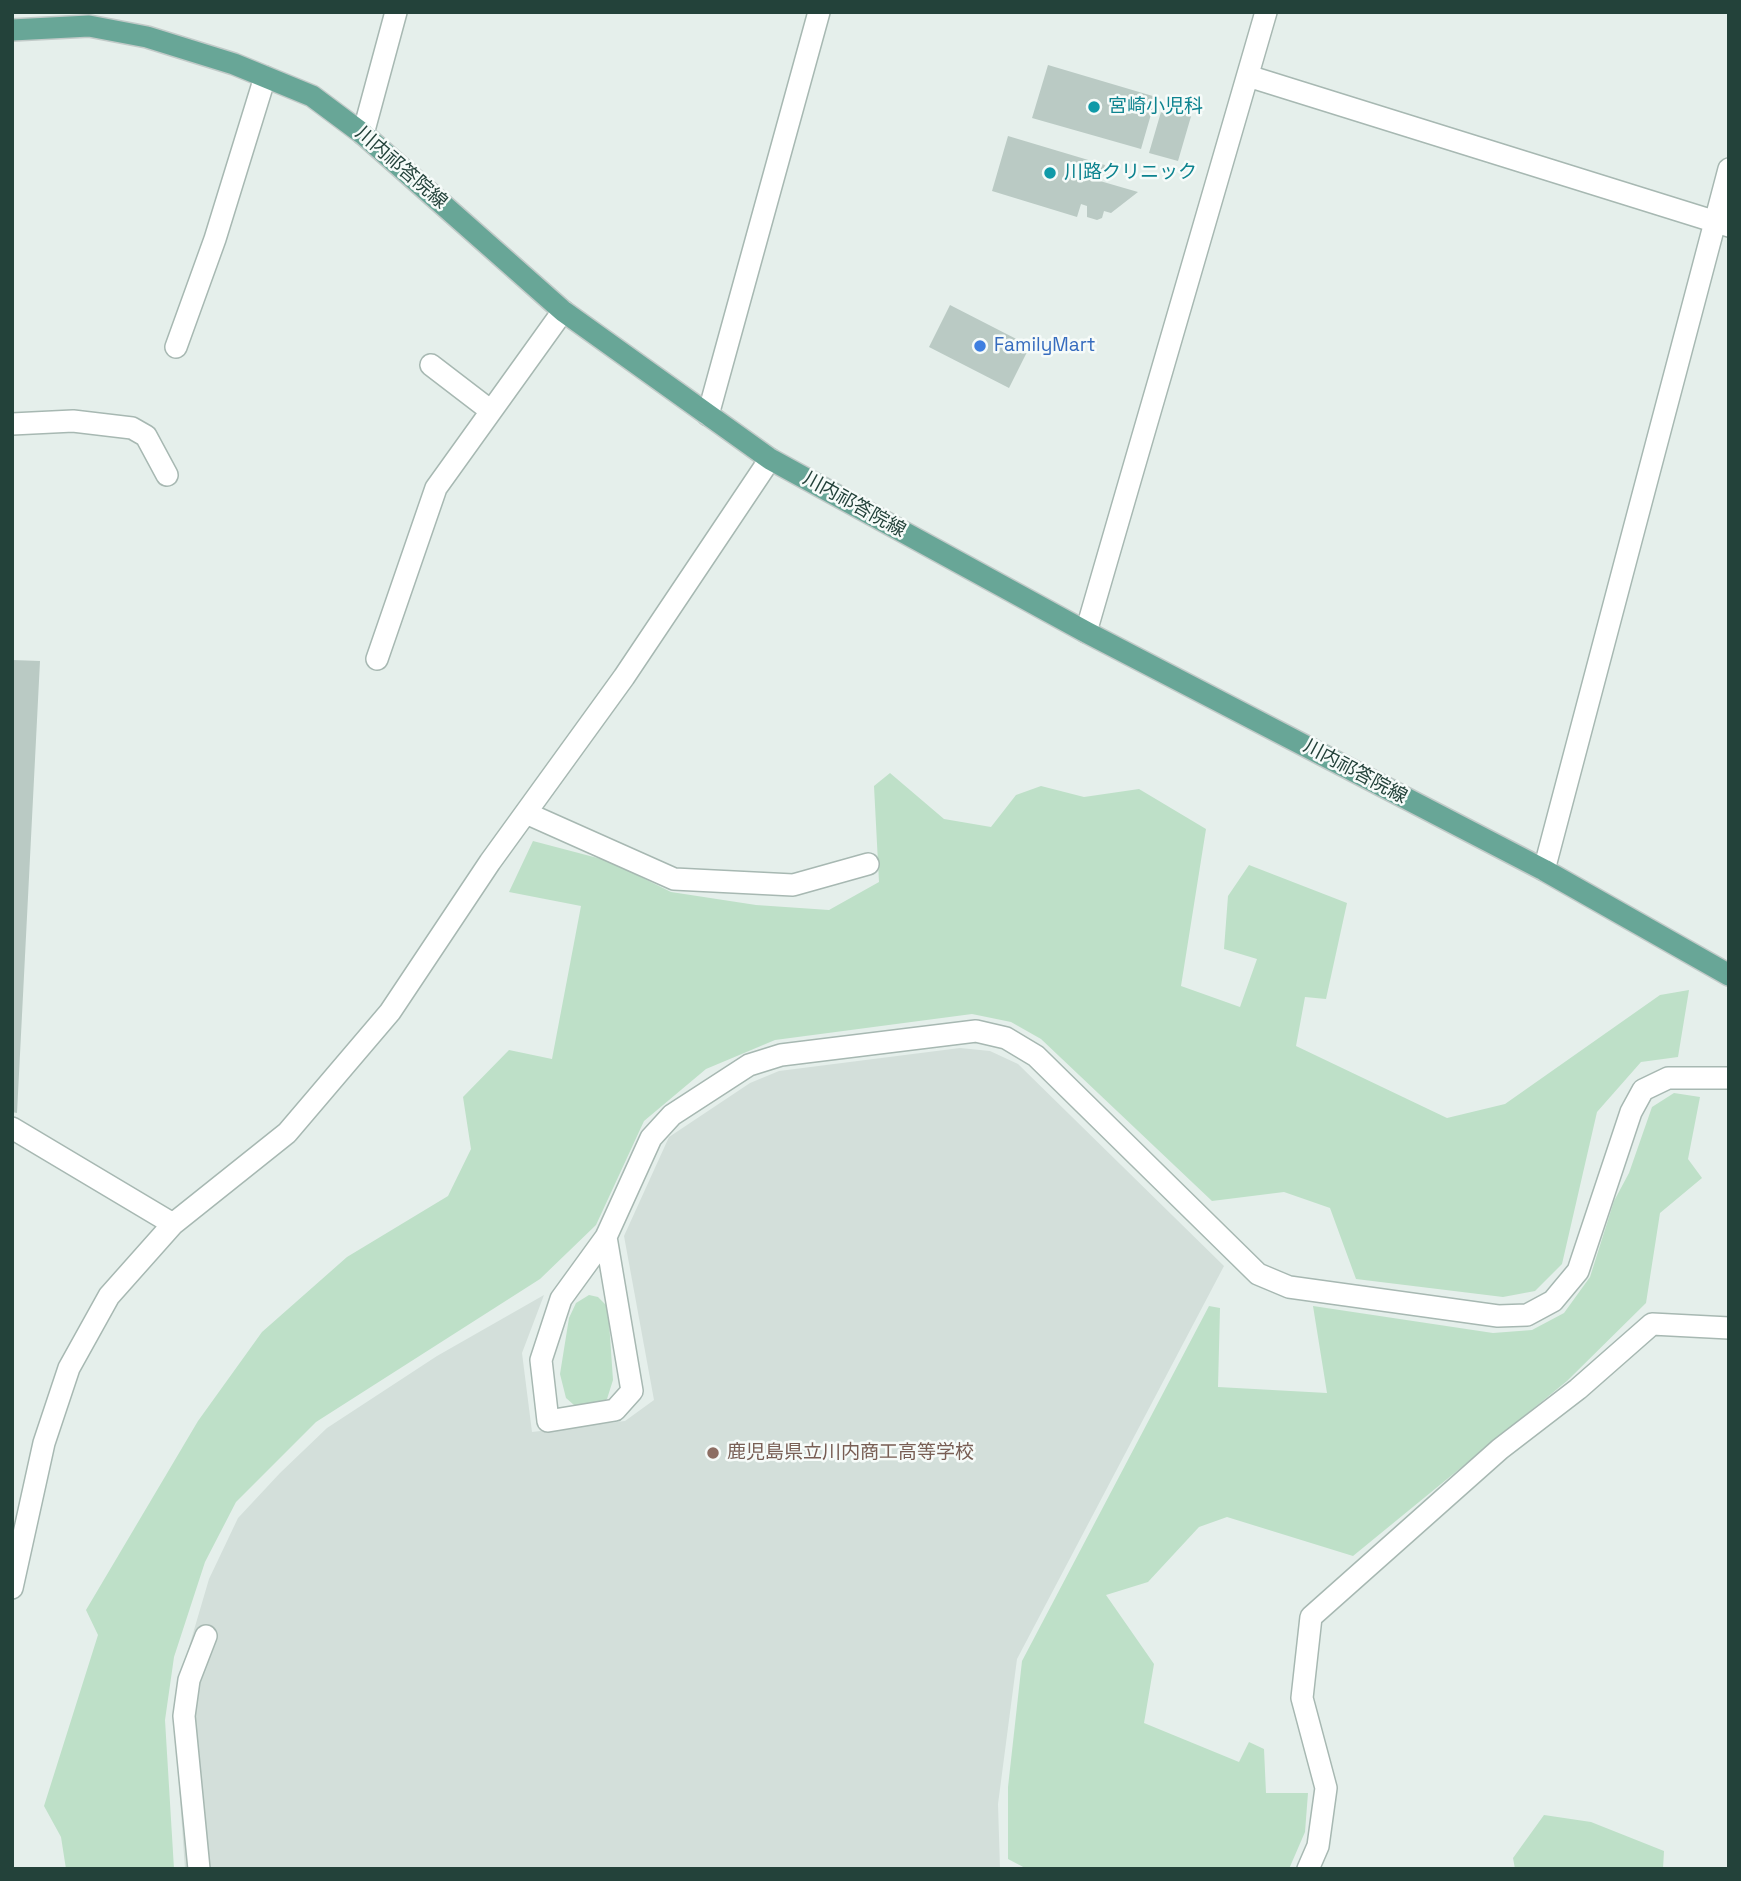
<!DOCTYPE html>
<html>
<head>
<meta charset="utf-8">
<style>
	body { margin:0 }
	#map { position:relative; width:1741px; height:1881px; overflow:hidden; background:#e5efeb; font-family:"Space Grotesk",sans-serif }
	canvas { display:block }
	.frame { position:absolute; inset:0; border:14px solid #23423a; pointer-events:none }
</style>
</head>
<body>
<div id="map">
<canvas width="1741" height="1881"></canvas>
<div class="frame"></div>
</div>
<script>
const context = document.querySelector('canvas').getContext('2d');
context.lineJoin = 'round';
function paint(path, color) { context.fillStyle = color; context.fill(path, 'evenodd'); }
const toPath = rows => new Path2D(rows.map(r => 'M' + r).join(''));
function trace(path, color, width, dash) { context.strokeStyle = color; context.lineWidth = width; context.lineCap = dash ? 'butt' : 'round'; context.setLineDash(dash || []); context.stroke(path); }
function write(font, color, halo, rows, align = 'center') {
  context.font = font + ' "Space Grotesk","Noto Sans JP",sans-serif'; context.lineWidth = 5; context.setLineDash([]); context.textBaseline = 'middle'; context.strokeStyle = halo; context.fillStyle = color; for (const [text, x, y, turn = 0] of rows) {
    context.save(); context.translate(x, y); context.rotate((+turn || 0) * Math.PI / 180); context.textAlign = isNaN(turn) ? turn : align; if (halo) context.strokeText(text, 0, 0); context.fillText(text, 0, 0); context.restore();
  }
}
paint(toPath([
	[960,1048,990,1051,1018,1064,1224,1266,1017,1659,998,1804,1000,1869,185,1869,174,1714,184,1664,209,1579,238,1518,280,1473,327,1428,437,1356,544,1295,522,1353,532,1432,625,1421,654,1400,624,1236,669,1137,750,1083,779,1071]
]), '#d3dfda');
paint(toPath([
	[890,773,944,819,991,827,1016,795,1041,786,1084,797,1139,789,1206,829,1181,986,1240,1007,1257,959,1224,949,1228,896,1249,865,1347,903,1326,999,1305,997,1296,1046,1447,1118,1505,1104,1660,995,1689,990,1678,1057,1641,1062,1597,1112,1562,1264,1535,1291,1503,1297,1356,1279,1330,1208,1284,1192,1212,1201,1041,1039,1011,1022,972,1014,775,1040,706,1069,644,1121,596,1225,540,1279,316,1422,236,1502,205,1562,174,1657,165,1720,174,1869,66,1869,61,1837,44,1806,98,1635,86,1610,198,1421,262,1332,347,1257,448,1196,471,1149,463,1097,509,1050,552,1059,581,906,509,892,533,841,609,861,671,892,756,905,829,910,879,882,874,786],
	[1674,1093,1700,1097,1688,1159,1702,1178,1660,1213,1646,1303,1567,1381,1353,1556,1227,1517,1199,1527,1148,1582,1106,1595,1154,1664,1144,1723,1239,1762,1249,1742,1264,1749,1266,1793,1308,1793,1305,1832,1289,1869,1027,1869,1008,1859,1008,1787,1022,1661,1209,1306,1220,1308,1218,1387,1327,1393,1313,1306,1493,1333,1532,1330,1564,1313,1590,1277,1614,1201,1629,1173,1652,1107],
	[589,1295,598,1297,608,1307,613,1380,607,1399,599,1406,586,1406,574,1405,566,1398,560,1374,569,1318,576,1303],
	[1544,1815,1591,1822,1664,1851,1663,1869,1515,1869,1513,1858]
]), '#bee0c8');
paint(toPath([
	[1048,65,1156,97,1141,149,1032,118],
	[1163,105,1192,113,1178,161,1149,153],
	[1008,136,1105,165,1100,181,1138,192,1111,213,1104,211,1102,218,1097,220,1087,217,1087,206,1081,204,1077,217,992,191],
	[950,305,1030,346,1009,388,929,347],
	[12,660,40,661,17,1113,12,1112]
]), '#bacac4');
const minor = toPath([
	[1248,76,1729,226],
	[363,134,396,12],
	[176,347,215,239,265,77],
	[431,365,491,411],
	[708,415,819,12],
	[12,424,73,421,132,428,146,436,167,475],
	[1086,632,1266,12],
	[377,659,436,488,563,311],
	[526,813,674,879,793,885,868,864],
	[1544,870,1729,169],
	[12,1128,173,1224],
	[606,1237,632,1391,615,1410,548,1421,541,1360,561,1299,606,1237,651,1138,672,1115,749,1065,781,1055,976,1031,1006,1038,1036,1056,1258,1274,1289,1287,1498,1316,1527,1315,1553,1301,1578,1271,1631,1112,1643,1090,1668,1078,1729,1078],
	[12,1588,44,1443,69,1368,109,1296,173,1224,287,1133,390,1012,490,862,624,677,770,459],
	[199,1869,184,1716,189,1680,206,1636],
	[1308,1869,1318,1846,1326,1788,1302,1698,1311,1617,1500,1449,1578,1389,1652,1324,1729,1328]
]);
const major = toPath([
	[12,30,89,26,147,37,234,64,312,96,363,134,563,311,770,459,1086,632,1544,870,1729,975]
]);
trace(minor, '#a7b8b2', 24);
trace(major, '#c1cac8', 24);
trace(minor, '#fff', 21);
trace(major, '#68a697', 21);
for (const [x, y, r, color] of [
	[1094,107,7,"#0f9aa8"],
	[1050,173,7,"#0f9aa8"],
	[980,346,7,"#3f7fe0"],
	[713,1453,7,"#8d6e63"]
]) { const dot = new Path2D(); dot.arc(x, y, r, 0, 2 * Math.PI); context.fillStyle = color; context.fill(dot); trace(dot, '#f6fbf9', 2.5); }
write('19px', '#0d838f', '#f6fbf9', [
	["宮崎小児科",1108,107],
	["川路クリニック",1064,173]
], 'left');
write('19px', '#23423a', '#f6fbf9', [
	["川内祁答院線",401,168,41],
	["川内祁答院線",854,505,29],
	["川内祁答院線",1355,772,28]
]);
write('19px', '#366cbe', '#f6fbf9', [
	["FamilyMart",994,346]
], 'left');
write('19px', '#785e54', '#f6fbf9', [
	["鹿児島県立川内商工高等学校",727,1453]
], 'left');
</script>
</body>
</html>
